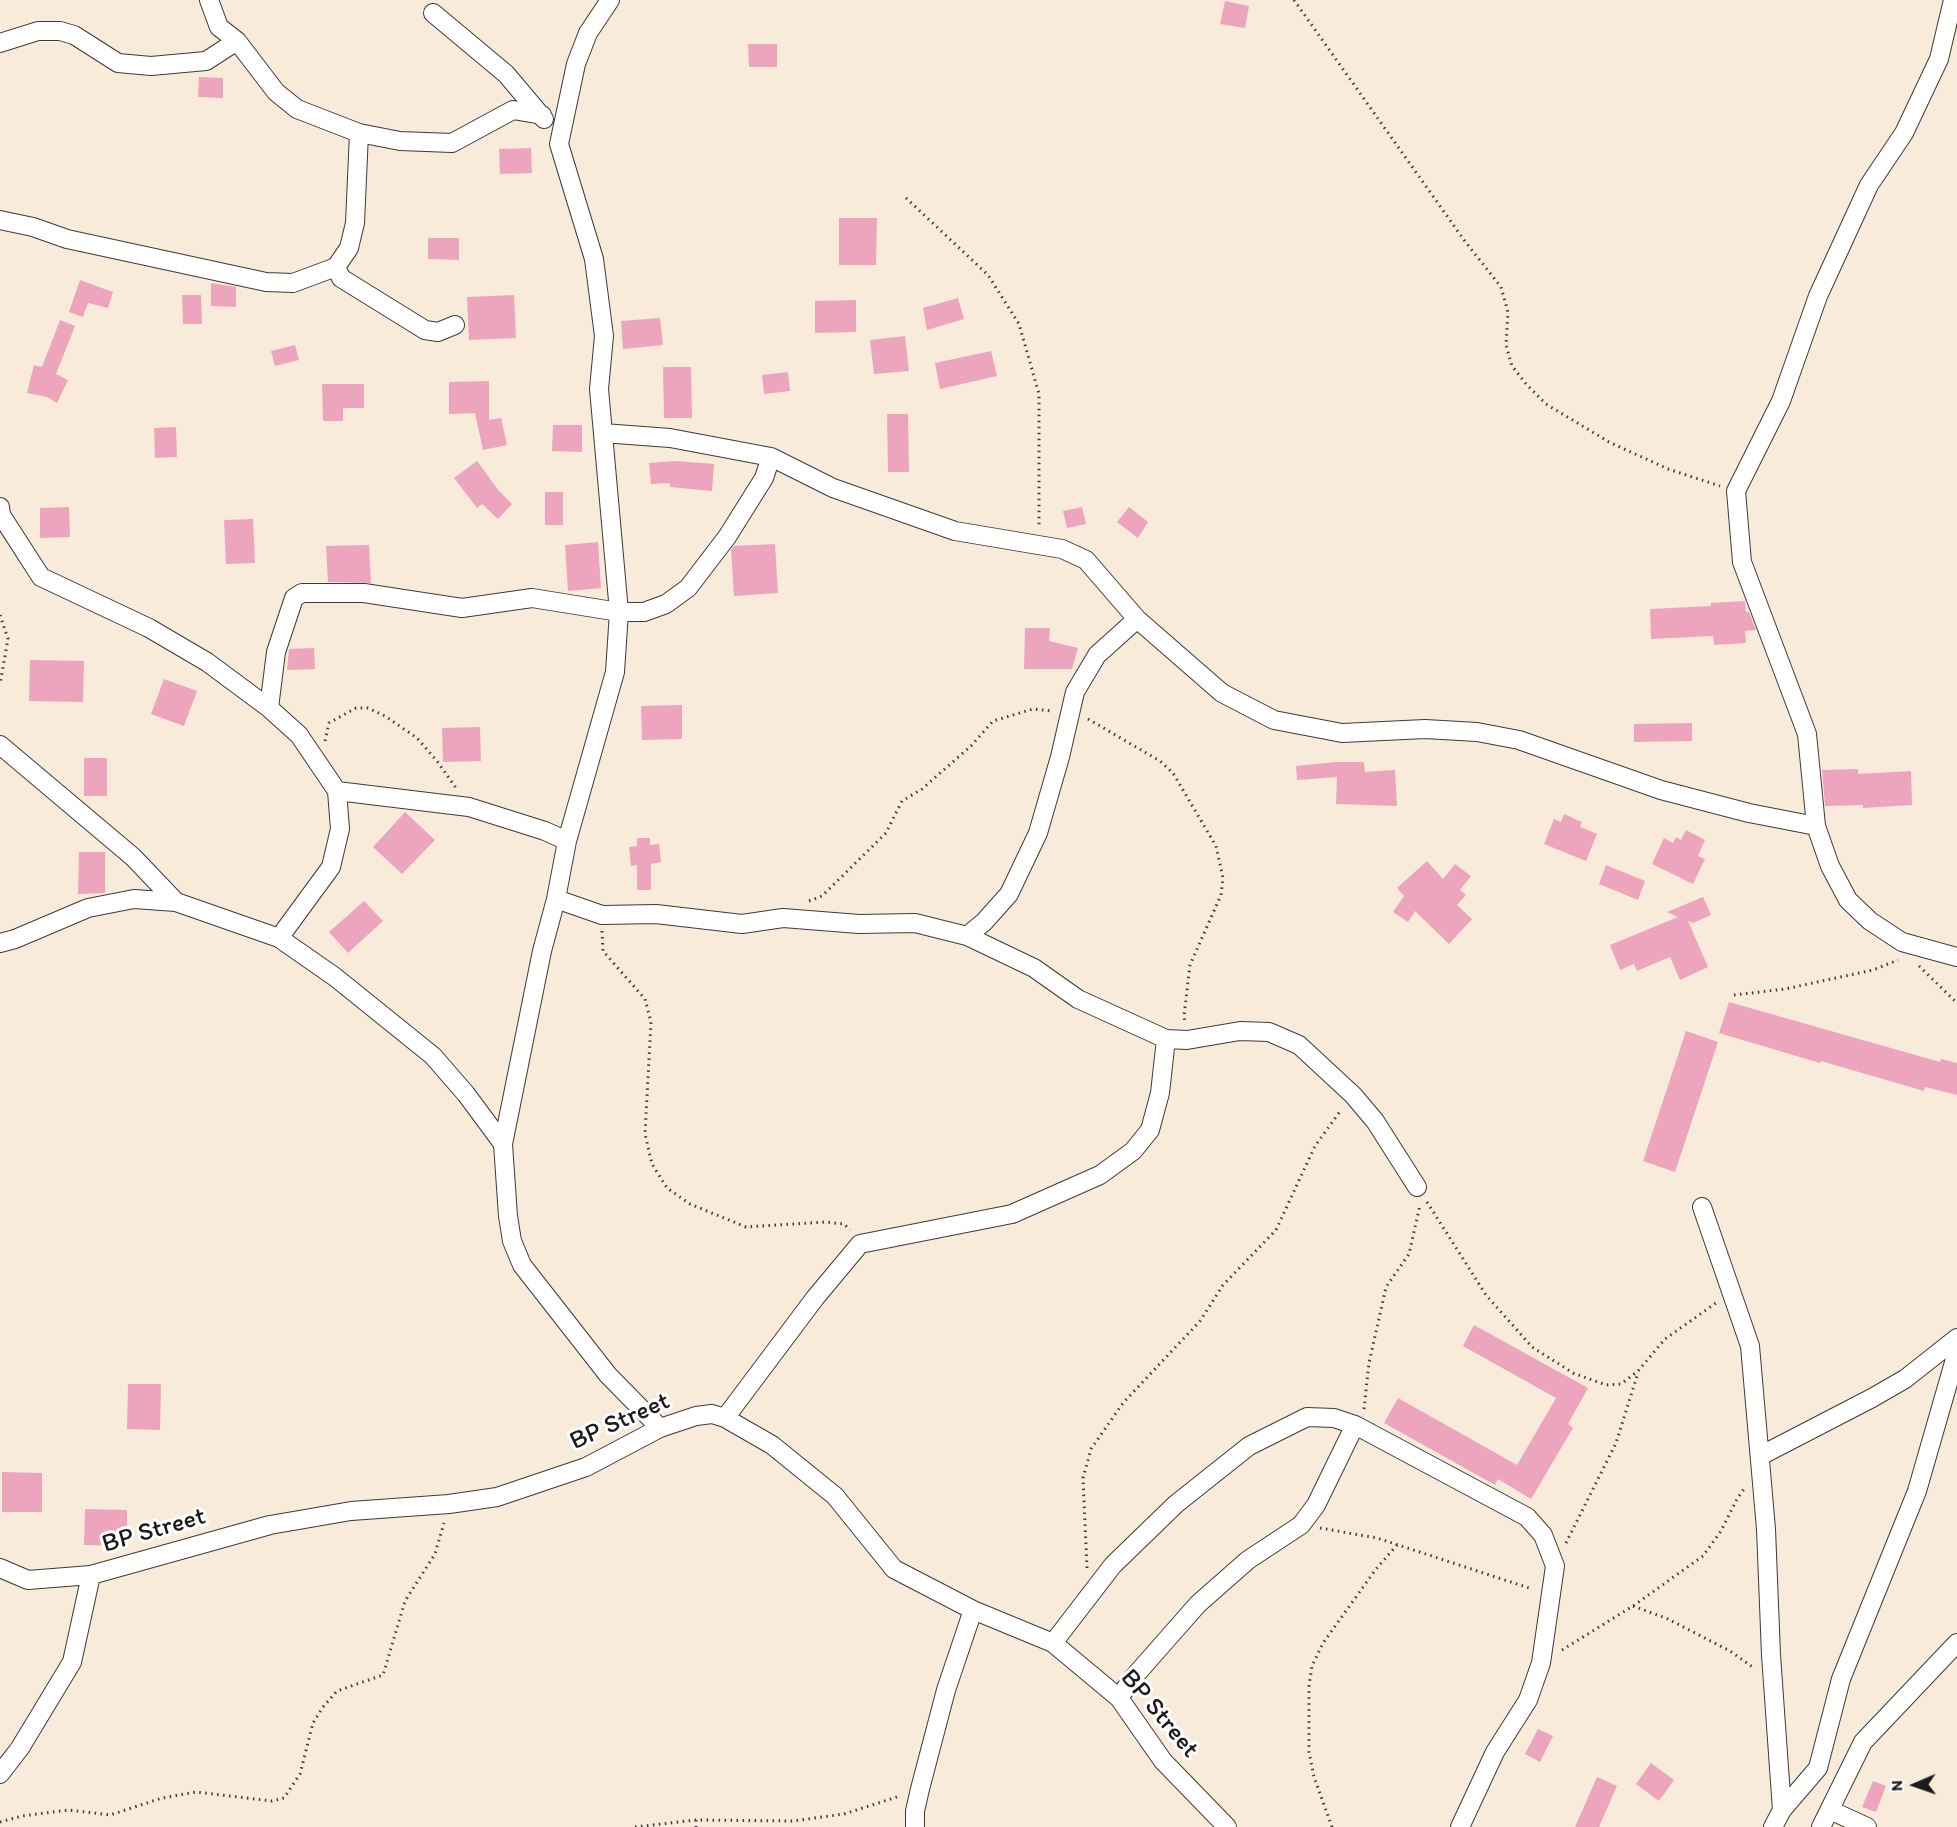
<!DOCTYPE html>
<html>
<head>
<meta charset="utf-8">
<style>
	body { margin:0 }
	#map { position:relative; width:1957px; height:1827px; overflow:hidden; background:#f8ebd9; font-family:Itim,sans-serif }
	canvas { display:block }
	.north { position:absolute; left:1885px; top:1755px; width:60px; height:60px; -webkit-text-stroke:4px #fff; paint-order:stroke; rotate:268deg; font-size:16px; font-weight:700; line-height:24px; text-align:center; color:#1c1c1c }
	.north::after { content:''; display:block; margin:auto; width:21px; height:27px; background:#1c1c1c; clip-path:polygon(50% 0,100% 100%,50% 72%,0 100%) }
</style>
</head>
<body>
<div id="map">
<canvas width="1957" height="1827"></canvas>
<div class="north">N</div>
</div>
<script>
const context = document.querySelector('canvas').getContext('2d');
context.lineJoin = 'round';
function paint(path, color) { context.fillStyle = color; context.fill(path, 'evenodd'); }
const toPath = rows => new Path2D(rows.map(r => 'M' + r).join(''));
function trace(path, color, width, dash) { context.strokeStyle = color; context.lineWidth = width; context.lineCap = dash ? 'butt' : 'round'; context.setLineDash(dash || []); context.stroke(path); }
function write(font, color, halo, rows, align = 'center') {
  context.font = font + ' Itim,sans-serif'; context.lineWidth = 6; context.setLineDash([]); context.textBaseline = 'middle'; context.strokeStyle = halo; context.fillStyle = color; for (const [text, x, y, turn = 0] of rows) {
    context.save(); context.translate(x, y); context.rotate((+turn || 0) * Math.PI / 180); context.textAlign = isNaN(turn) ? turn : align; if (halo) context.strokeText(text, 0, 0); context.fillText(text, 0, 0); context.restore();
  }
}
paint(toPath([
	[1225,1,1249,6,1245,28,1220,24],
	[748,44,777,44,777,67,749,67],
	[199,77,223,78,223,98,198,97],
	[531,148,532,173,500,174,499,149],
	[839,218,877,218,876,265,839,265],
	[428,238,459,238,459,260,428,259],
	[80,280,113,292,108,308,88,303,83,317,69,312],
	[211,283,236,287,236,307,211,306],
	[182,295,201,295,202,324,183,324],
	[514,295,516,338,469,340,467,297],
	[958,298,964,319,927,330,923,308],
	[856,300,856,332,815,333,815,301],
	[660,318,663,345,623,349,621,321],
	[60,320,75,326,56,374,68,380,57,403,47,397,27,393,34,365,42,367],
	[905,336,909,371,874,374,870,340],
	[295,345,299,360,275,366,271,351],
	[991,351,997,376,940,389,935,363],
	[663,367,691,367,692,418,664,418],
	[788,372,790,391,764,394,762,375],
	[489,381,489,420,501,418,507,445,483,450,475,413,449,414,449,382],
	[322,384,364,384,364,408,343,408,343,421,323,421],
	[887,414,908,414,909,472,888,472],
	[553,425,582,425,582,452,552,451],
	[176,427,177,457,155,458,154,428],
	[477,461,499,491,512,504,498,519,482,504,477,508,454,478],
	[676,461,714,464,712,491,670,487,670,483,651,484,649,463],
	[545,492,563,492,563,525,545,525],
	[69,507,70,537,40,538,40,508],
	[1082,507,1086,524,1067,528,1063,511],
	[1129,507,1148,522,1138,538,1117,522],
	[253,519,255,563,226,564,224,520],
	[598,542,601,588,568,591,565,545],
	[775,544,778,593,734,596,731,550,734,546],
	[369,545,371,583,328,582,326,546],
	[1745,601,1746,612,1749,612,1756,630,1745,631,1746,643,1714,645,1713,636,1651,639,1650,609,1711,606,1711,603],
	[1025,628,1050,628,1049,641,1078,648,1072,669,1024,669],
	[314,648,315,669,287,670,289,649],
	[30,660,84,661,83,702,29,701],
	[164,679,197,691,184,726,151,714],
	[682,705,682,739,642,740,641,706],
	[1692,723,1692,741,1634,742,1634,724],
	[480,727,481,761,443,762,442,728],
	[84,758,107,758,107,796,84,796],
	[1336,762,1364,762,1365,772,1395,770,1397,806,1336,804,1337,777,1297,780,1296,766],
	[1858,769,1858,774,1911,771,1912,805,1863,808,1863,805,1825,806,1822,770],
	[405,812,435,840,402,874,373,847],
	[1564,814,1582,822,1580,827,1597,834,1586,861,1544,844,1554,819,1561,822],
	[1686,830,1705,840,1698,856,1705,859,1693,884,1652,864,1664,838,1673,843,1676,837,1681,840],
	[637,838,650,838,650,845,659,844,661,862,651,864,651,890,637,890,637,865,631,866,629,847,637,846],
	[79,852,105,852,105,893,78,894],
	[1427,861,1443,879,1455,864,1471,876,1460,890,1466,895,1457,905,1472,919,1449,944,1415,911,1408,922,1393,912,1404,896,1397,888],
	[1606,865,1645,881,1638,900,1599,884],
	[1703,897,1711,915,1693,923,1688,921,1708,967,1680,980,1670,957,1637,971,1634,964,1620,970,1610,945,1678,917,1667,912],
	[364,901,383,921,348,953,329,932],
	[1729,1002,1940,1062,1941,1059,1957,1063,1957,1095,1925,1087,1924,1091,1821,1061,1820,1063,1719,1033],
	[1686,1031,1718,1042,1675,1172,1643,1161],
	[1474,1325,1588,1388,1568,1424,1573,1428,1531,1499,1498,1479,1495,1485,1384,1423,1398,1398,1517,1465,1556,1398,1463,1346],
	[128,1384,161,1384,160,1430,127,1429],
	[2,1472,42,1473,42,1512,2,1512],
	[85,1509,127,1510,127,1546,84,1545],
	[1538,1729,1553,1736,1540,1762,1525,1754],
	[1651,1763,1674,1780,1659,1801,1636,1784],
	[1597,1777,1617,1786,1599,1827,1575,1827],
	[1873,1781,1886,1786,1876,1812,1862,1807]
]), '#eda5be');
const minor = toPath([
	[209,0,219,27,237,41,276,92,297,109,359,133,400,141,452,143,513,110,542,115],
	[610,0,588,33,576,64,559,144,594,259,604,336,599,389,619,612,615,672,567,841,556,899,542,951,503,1144,508,1216,512,1241,522,1265,608,1375,660,1428],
	[1953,0,1939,59,1904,133,1869,185,1818,296,1781,401,1736,491,1742,562,1807,734,1816,826,1830,866,1848,900,1870,921,1902,942,1957,957],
	[433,13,506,74,544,119],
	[0,43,38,31,60,31,74,35,118,63,151,66,206,61,237,41],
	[0,220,33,227,67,239,266,282,293,283,336,267,349,248,355,223,359,133],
	[336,267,341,278,425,330,438,332,455,325],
	[603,433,670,438,771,457,833,488,955,531,1062,549,1086,560,1137,619,1222,693,1274,720,1342,733,1425,729,1477,732,1519,740,1661,790,1749,813,1816,826],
	[0,507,1,515,41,577,149,628,207,662,269,708,299,735,337,791],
	[269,708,276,652,294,598,302,593,364,593,462,608,532,598,619,612,644,612,666,604,688,588,727,537,764,478,771,457],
	[0,745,133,857,176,902],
	[556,899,602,915,656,914,742,924,783,918,859,924,915,923,967,936,1034,968,1078,999,1166,1039,1187,1040,1240,1031,1269,1032,1299,1045,1353,1095,1375,1121,1417,1187],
	[967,936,984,922,1009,894,1038,833,1060,757,1075,692,1097,655,1137,619],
	[279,938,331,867,340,829,337,791,469,807,545,831,567,841],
	[0,943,15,939,88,908,134,899,176,902,279,938,335,977,433,1056,466,1094,503,1144],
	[1702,1207,1750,1346,1766,1529,1771,1655,1782,1810],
	[725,1418,815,1298,860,1244,1012,1214,1100,1175,1133,1151,1150,1130,1160,1093,1166,1039],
	[1760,1456,1872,1398,1905,1379,1957,1338],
	[0,1568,28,1580,91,1575,270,1525,351,1511,449,1504,497,1497,586,1467,660,1428,696,1416,712,1414,725,1418,772,1445,835,1496,894,1569,973,1610,1053,1643,1119,1698,1163,1761,1227,1827],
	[1053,1643,1113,1565,1176,1504,1249,1446,1307,1417,1334,1418,1355,1425,1527,1517,1543,1535,1555,1566,1541,1663,1528,1700,1495,1752,1460,1827],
	[1119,1698,1132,1679,1198,1604,1248,1560,1301,1525,1316,1505,1355,1425],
	[0,1774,20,1748,72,1662,91,1575],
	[1830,1810,1867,1827],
	[915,1827,915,1811,920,1789,946,1690,973,1610],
	[1773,1827,1782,1810,1818,1768,1841,1679,1917,1491,1957,1352],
	[1821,1827,1863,1742,1957,1643]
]);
trace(minor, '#3d3b38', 20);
trace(toPath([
	[1294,0,1464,240,1501,287,1508,312,1506,345,1512,366,1526,384,1546,404,1609,442,1668,469,1720,486],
	[906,198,988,275,1019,324,1039,394,1039,527],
	[0,615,8,639,0,684],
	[1088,719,1160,761,1173,773,1216,846,1223,878,1221,895,1190,965,1184,1016,1185,1023],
	[325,741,329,723,356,708,368,708,385,716,417,738,437,761,456,788],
	[809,901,822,896,886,833,902,801,922,789,971,746,993,721,1033,709,1053,711],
	[602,931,603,951,645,999,651,1022,645,1134,652,1164,667,1188,690,1204,746,1227,825,1222,844,1224,850,1230],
	[1919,966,1957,1003],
	[1734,995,1785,989,1873,970,1898,960],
	[1427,1202,1486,1295,1532,1347,1573,1373,1606,1385,1621,1384,1638,1371,1665,1339,1716,1303],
	[1364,1409,1369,1363,1386,1287,1409,1254,1420,1205],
	[1320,1528,1377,1538,1532,1589],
	[1566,1543,1616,1443,1638,1373],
	[1087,1568,1083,1478,1091,1449,1123,1403,1200,1321,1223,1285,1276,1230,1315,1146,1341,1110],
	[1633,1606,1668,1619,1730,1651,1754,1668],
	[1562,1650,1633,1606,1703,1556,1721,1531,1737,1499,1744,1489],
	[696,1820,696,1827],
	[0,1822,22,1816,69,1810,110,1815,162,1798,196,1792,272,1801,284,1798,300,1774,313,1723,323,1707,337,1691,383,1675,405,1601,435,1554,444,1523],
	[635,1827,696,1820,793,1821,844,1814,900,1796],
	[1332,1827,1314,1777,1309,1752,1309,1686,1312,1666,1323,1643,1376,1569,1397,1545]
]), '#3d3b38', 3, [1.5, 4.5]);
trace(minor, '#fff', 18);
write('26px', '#1c1c1c', '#fff', [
	["BP Street",620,1422,-24],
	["BP Street",154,1531,-16],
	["BP Street",1159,1714,50]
]);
</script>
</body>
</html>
